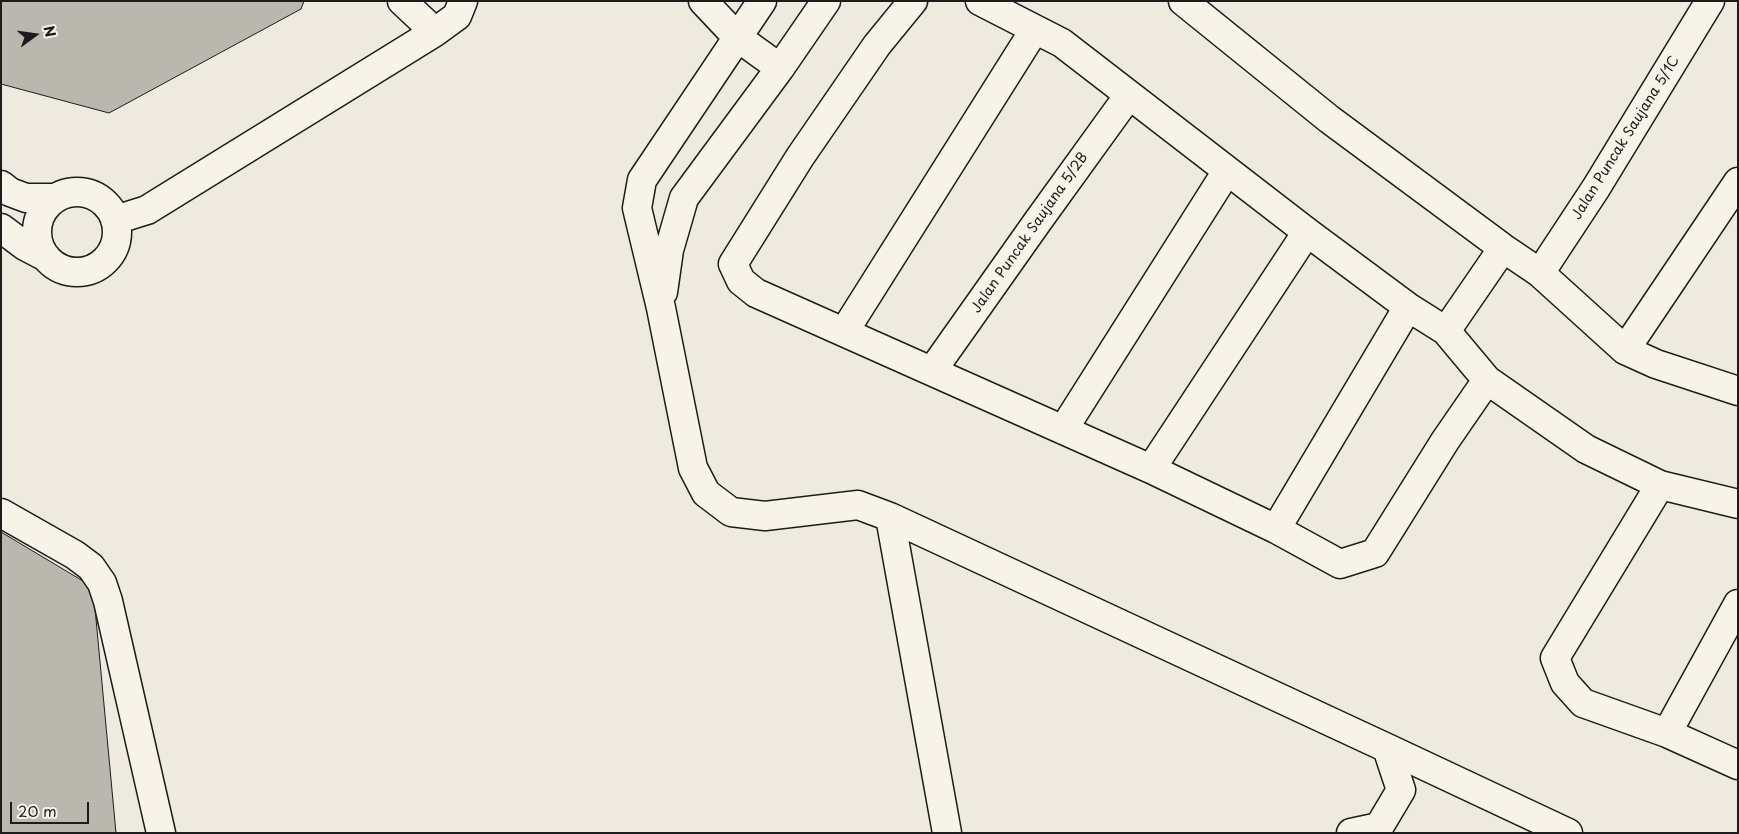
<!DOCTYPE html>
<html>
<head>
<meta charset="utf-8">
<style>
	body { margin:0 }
	#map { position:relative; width:1739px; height:834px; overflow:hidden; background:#eeeae0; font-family:"Playpen Sans",sans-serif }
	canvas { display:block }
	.frame { position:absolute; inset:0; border:2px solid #1c1c1c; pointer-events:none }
	.north { position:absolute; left:10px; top:10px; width:50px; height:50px; -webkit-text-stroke:4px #f7f3e8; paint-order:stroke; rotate:76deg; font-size:14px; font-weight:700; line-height:20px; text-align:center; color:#1c1c1c }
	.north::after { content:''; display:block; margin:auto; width:18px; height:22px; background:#1c1c1c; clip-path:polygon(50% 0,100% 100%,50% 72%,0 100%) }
	.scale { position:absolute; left:10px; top:802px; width:79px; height:22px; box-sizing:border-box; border:2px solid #1c1c1c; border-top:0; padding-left:6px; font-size:15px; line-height:18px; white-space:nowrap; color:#1c1c1c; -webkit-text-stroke:4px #f7f3e8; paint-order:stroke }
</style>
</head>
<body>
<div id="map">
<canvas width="1739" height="834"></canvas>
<div class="frame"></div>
<div class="north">N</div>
<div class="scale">20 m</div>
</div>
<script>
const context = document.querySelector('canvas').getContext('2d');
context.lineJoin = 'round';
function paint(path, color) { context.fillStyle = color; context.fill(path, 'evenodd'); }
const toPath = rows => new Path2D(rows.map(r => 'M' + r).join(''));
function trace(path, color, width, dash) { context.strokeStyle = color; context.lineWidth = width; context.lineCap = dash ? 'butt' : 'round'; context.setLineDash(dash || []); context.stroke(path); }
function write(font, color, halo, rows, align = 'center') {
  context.font = font + ' "Playpen Sans",sans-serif'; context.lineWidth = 4; context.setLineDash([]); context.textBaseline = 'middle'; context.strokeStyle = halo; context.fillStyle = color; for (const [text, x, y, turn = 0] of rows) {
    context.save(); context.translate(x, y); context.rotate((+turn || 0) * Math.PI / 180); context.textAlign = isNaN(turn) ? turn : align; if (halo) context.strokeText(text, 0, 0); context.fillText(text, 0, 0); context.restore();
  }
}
const building = toPath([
	[1,1,304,1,301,9,109,113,1,84,1,1],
	[1,532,93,587,116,833,1,833,1,532]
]);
paint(building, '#bab7af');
trace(building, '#1c1c1c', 1);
const minor = toPath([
	[402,1,435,32],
	[703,1,737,37,780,68],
	[762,1,642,180,637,208,661,308,693,468,706,493,731,512,765,516,858,505,890,517,1387,748,1401,790,1379,827,1351,833],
	[913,1,877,45,800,157,733,264,741,281,756,293,1151,469,1276,529,1340,564,1375,553,1445,441,1487,380],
	[980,1,1062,43,1307,232,1408,307,1446,331,1487,380,1586,449,1660,485,1738,504],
	[1183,1,1329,119,1503,248,1540,273,1625,350,1656,364,1738,391],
	[1,185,10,192,26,198,56,198],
	'37 232a40 40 0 1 1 80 0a40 40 0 1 1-80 0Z',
	[115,220,147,210,435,32,457,16,463,1],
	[1,228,25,246,46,257],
	[1540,273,1596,188,1710,1],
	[663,292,669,250,684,198,780,68,826,1],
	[1446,331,1503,248],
	[844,332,1035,29],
	[1625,350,1738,182],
	[932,371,1038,221,1129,95],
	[1063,430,1227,171],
	[1151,469,1307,232],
	[1660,485,1555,658,1565,683,1583,703,1667,733,1738,765],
	[1,513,75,555,91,567,102,583,108,601,161,833],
	[890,517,947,833],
	[1276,529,1408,307],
	[1667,733,1738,604],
	[1387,748,1568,833]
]);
trace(minor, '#1c1c1c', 31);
trace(minor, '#f7f3e8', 28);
write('14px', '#1c1c1c', '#f7f3e8', [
	["Jalan Puncak Saujana 5/1C",1626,138,-58],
	["Jalan Puncak Saujana 5/2B",1030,233,-55]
]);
</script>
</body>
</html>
